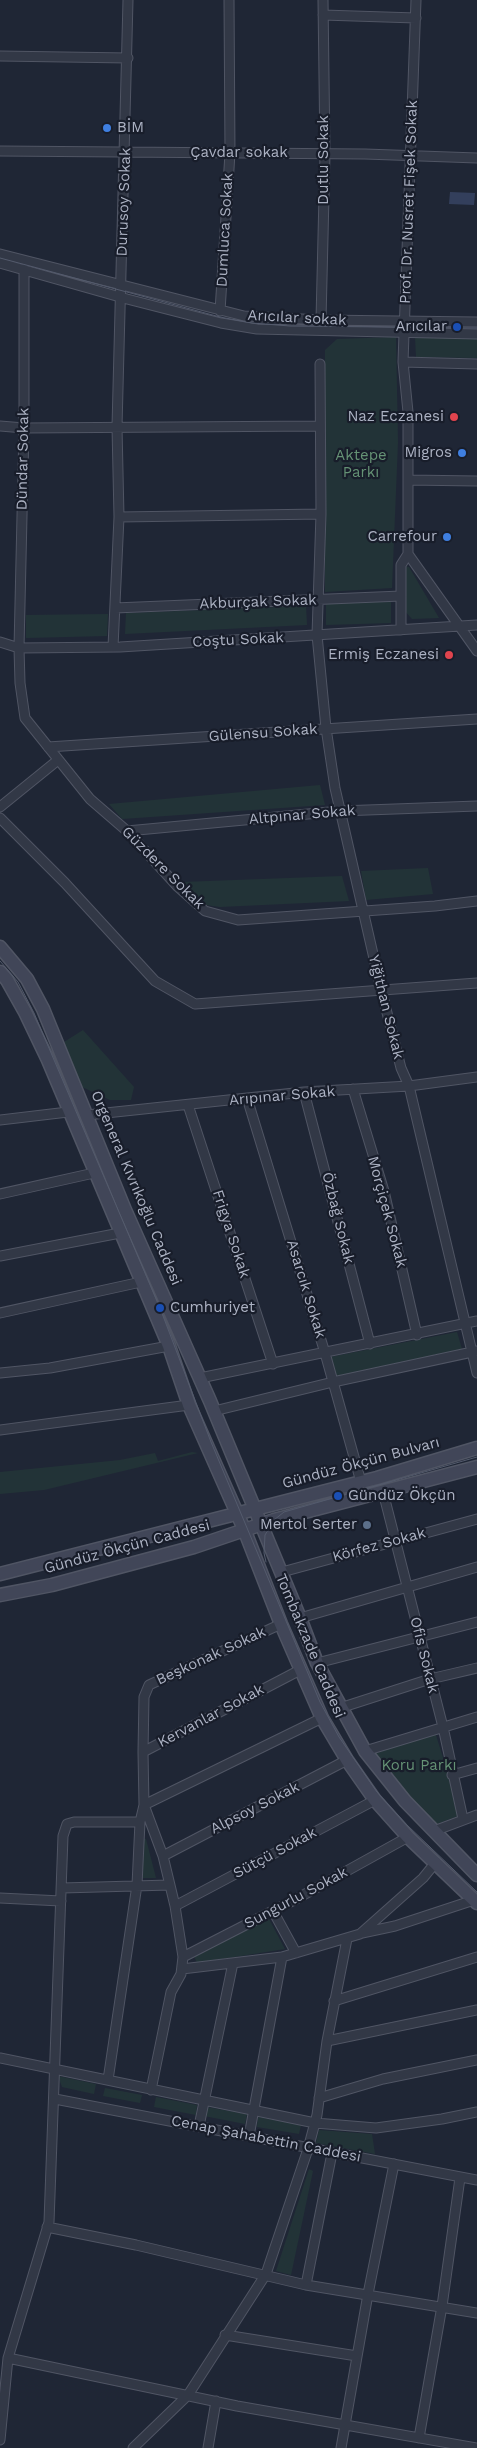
<!DOCTYPE html>
<html>
<head>
<meta charset="utf-8">
<style>
	body { margin:0 }
	canvas { display:block; background:#1f2635 }
</style>
</head>
<body>
<canvas width="477" height="2448"></canvas>
<script>
const context = document.querySelector('canvas').getContext('2d');
context.lineJoin = 'round';
function paint(path, color) { context.fillStyle = color; context.fill(path, 'evenodd'); }
const toPath = rows => new Path2D(rows.map(r => 'M' + r).join(''));
function trace(path, color, width, dash) { context.strokeStyle = color; context.lineWidth = width; context.lineCap = dash ? 'butt' : 'round'; context.setLineDash(dash || []); context.stroke(path); }
function write(font, color, halo, rows, align = 'center') {
  context.font = font + ' "Work Sans",sans-serif'; context.lineWidth = 4.5; context.setLineDash([]); context.textBaseline = 'middle'; context.strokeStyle = halo; context.fillStyle = color; for (const [text, x, y, turn = 0] of rows) {
    context.save(); context.translate(x, y); context.rotate((+turn || 0) * Math.PI / 180); context.textAlign = isNaN(turn) ? turn : align; if (halo) context.strokeText(text, 0, 0); context.fillText(text, 0, 0); context.restore();
  }
}
paint(toPath([
	[396,337,398,442,392,588,325,592,325,350,337,339],
	[415,337,477,338,477,358,416,357],
	[404,566,409,567,439,618,412,619,404,610],
	[391,600,391,623,326,625,326,602],
	[306,606,307,625,125,634,126,613],
	[108,614,107,636,26,638,26,615],
	[320,785,325,805,122,819,109,804],
	[428,868,433,894,366,900,361,871],
	[342,876,349,901,220,907,206,905,182,882],
	[83,1030,134,1087,131,1100,110,1100,80,1086,64,1042],
	[457,1332,462,1349,335,1377,330,1357],
	[192,1452,198,1453,44,1490,0,1494,0,1472,120,1460,155,1453,158,1461],
	[435,1732,461,1815,434,1825,374,1754],
	[142,1839,146,1839,156,1878,141,1878],
	[269,1919,285,1949,197,1963,194,1956],
	[58,2076,96,2084,94,2094,62,2087],
	[105,2088,142,2095,140,2103,103,2096],
	[156,2097,197,2105,196,2115,154,2107],
	[206,2107,247,2114,245,2124,204,2116],
	[258,2117,301,2125,299,2134,257,2127],
	[319,2130,372,2134,375,2154,316,2143],
	[309,2169,313,2171,291,2275,276,2271]
]), '#223337');
paint(toPath([
	[450,192,475,193,474,205,449,204]
]), '#333f5c');
const street = toPath([
	[323,15,416,18],
	[0,56,128,58],
	[0,151,365,154,477,158],
	[0,254,244,316,321,320,477,322],
	[0,263,127,299,221,323,257,329,477,334],
	[24,269,24,428,19,648,20,683,25,718,90,799,127,831,178,887,205,911,238,920,435,906,477,901],
	[220,311,230,153,229,0],
	[321,320,325,154,323,0],
	[403,362,477,364],
	[320,364,321,514,317,635,326,728,335,788,381,989,401,1068,409,1086,477,1373],
	[0,426,24,428,320,426],
	[408,480,477,481],
	[119,517,321,514],
	[408,554,408,412,403,362,416,0],
	[408,554,477,651],
	[115,608,401,596],
	[401,630,401,565,408,554],
	[0,642,19,648,120,647,477,625],
	[113,647,119,517,117,427,128,0],
	[48,747,477,719],
	[0,807,58,760],
	[0,818,65,883,155,981,195,1004,477,983],
	[127,831,340,811,477,806],
	[353,1089,384,1191,417,1335],
	[304,1092,370,1344],
	[247,1098,325,1353,361,1482],
	[188,1105,273,1364],
	[87,1115,304,1092,409,1086,477,1077],
	[0,1120,68,1112],
	[0,1194,94,1173],
	[0,1256,120,1233],
	[0,1313,141,1282],
	[0,1373,50,1368,169,1346],
	[200,1378,477,1321],
	[214,1411,333,1382,477,1351],
	[0,1430,189,1405],
	[383,1492,443,1727,463,1819],
	[282,1572,477,1519],
	[300,1618,477,1567],
	[317,1663,477,1622],
	[340,1708,430,1679,477,1668],
	[365,1751,477,1717],
	[143,1752,144,1697,149,1685,281,1624],
	[452,1775,477,1768],
	[144,1805,163,1856,175,1906,183,1957,181,1974,171,1992,151,2090],
	[144,1805,322,1718],
	[434,1831,477,1815],
	[163,1856,347,1760],
	[62,1888,170,1885],
	[0,1898,61,1901],
	[175,1906,375,1800],
	[273,1911,296,1953],
	[362,1933,395,1926,474,1900],
	[183,1957,298,1898,408,1837],
	[182,1969,282,1957,360,1934,423,1878,436,1862],
	[334,2001,477,1957],
	[327,2041,477,2010],
	[0,2058,315,2123,376,2128,442,2119,477,2112],
	[108,2080,137,1885,140,1822,144,1805,143,1752,300,1670],
	[319,2098,383,2079,477,2060],
	[55,2099,477,2180],
	[199,2126,233,1963],
	[249,2136,282,1957],
	[47,2227,136,2245,306,2285,477,2313],
	[306,2285,332,2153],
	[225,2335,357,2356],
	[8,2358,237,2406,477,2448],
	[419,2438,442,2306,460,2178],
	[0,2440,8,2358,49,2222,63,1836,67,1824,74,1822,140,1822],
	[133,2448,188,2395,266,2274,308,2149,317,2115,327,2041,347,1939],
	[208,2448,216,2401],
	[341,2448,368,2294,394,2164]
]);
const secondary = toPath([
	[0,947,27,979,43,1009,125,1210,210,1401,300,1618,317,1663,365,1751,405,1801,477,1875],
	[0,972,7,980,25,1012,48,1060,169,1346,189,1405,244,1529,281,1624,322,1718,347,1760,375,1800,408,1837,477,1903],
	[0,1574,377,1478,477,1448],
	[0,1595,52,1585,194,1547,274,1520,477,1467]
]);
trace(street, '#505564', 11);
trace(secondary, '#505564', 15);
trace(street, '#323846', 9);
trace(secondary, '#414658', 12);
trace(toPath([
	[0,258,220,317,252,323,290,326,477,328],
	[0,961,18,982,34,1013,160,1308,211,1442,320,1702,339,1737,377,1792,407,1825,477,1892],
	[266,1562,264,1553,265,1535,274,1520,284,1512,477,1457]
]), '#545b6d', 1);
for (const [x, y, r, color] of [
	[107,128,5,"#3f7fe0"],
	[457,327,5,"#1a4fb4"],
	[454,417,5,"#e0444e"],
	[462,453,5,"#3f7fe0"],
	[447,537,5,"#3f7fe0"],
	[449,655,5,"#e0444e"],
	[160,1308,5,"#1a4fb4"],
	[338,1496,5,"#1a4fb4"],
	[367,1525,5,"#5c6f8a"]
]) { const dot = new Path2D(); dot.arc(x, y, r, 0, 2 * Math.PI); context.fillStyle = color; context.fill(dot); trace(dot, '#181d2a', 2); }
write('15px', '#acb2c3', '#181d2a', [
	["BİM",117,128,"left"],
	["Arıcılar",447,327],
	["Naz Eczanesi",444,417],
	["Migros",452,453],
	["Carrefour",437,537],
	["Ermiş Eczanesi",439,655],
	["Cumhuriyet",170,1308,"left"],
	["Gündüz Ökçün",348,1496,"left"],
	["Mertol Serter",357,1525]
], 'right');
write('15px', '#acb2c3', '#181d2a', [
	["Çavdar sokak",239,153],
	["Dutlu Sokak",324,160,-90],
	["Durusoy Sokak",124,202,-88],
	["Prof. Dr. Nusret Fişek Sokak",409,202,-88],
	["Dumluca Sokak",225,230,-87],
	["Arıcılar sokak",297,318,3],
	["Dündar Sokak",23,459,-89],
	["Akburçak Sokak",258,602,-2],
	["Coştu Sokak",238,640,-3],
	["Gülensu Sokak",263,733,-4],
	["Altpınar Sokak",302,815,-5],
	["Güzdere Sokak",163,868,45],
	["Yiğithan Sokak",386,1007,76],
	["Arıpınar Sokak",282,1096,-5],
	["Orgeneral Kıvrıkoğlu Caddesi",136,1188,67],
	["Morçiçek Sokak",387,1212,75],
	["Özbağ Sokak",338,1218,76],
	["Frigya Sokak",231,1234,72],
	["Asarcık Sokak",306,1289,73],
	["Gündüz Ökçün Bulvarı",361,1463,-15],
	["Körfez Sokak",379,1545,-15],
	["Gündüz Ökçün Caddesi",127,1547,-15],
	["Tombakzade Caddesi",310,1646,67],
	["Ofis Sokak",424,1655,76],
	["Beşkonak Sokak",211,1656,-25],
	["Kervanlar Sokak",211,1716,-28],
	["Alpsoy Sokak",255,1808,-27],
	["Sütçü Sokak",275,1853,-28],
	["Sungurlu Sokak",296,1898,-28],
	["Cenap Şahabettin Caddesi",266,2139,11]
]);
write('15px', '#659275', '#181d2a', [
	["Aktepe",361,456],
	["Parkı",361,473],
	["Koru Parkı",419,1766]
]);
</script>
</body>
</html>
